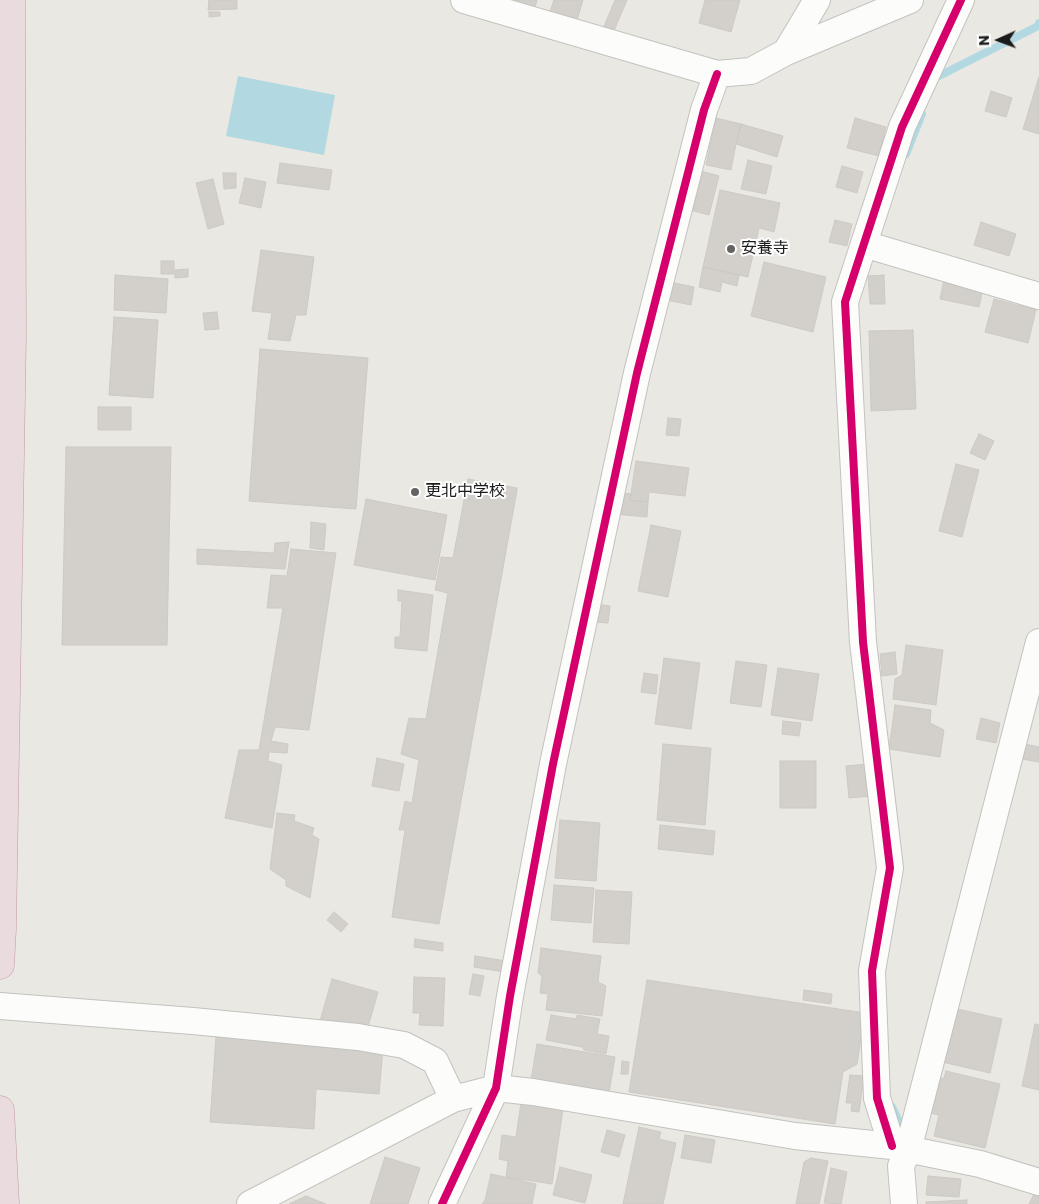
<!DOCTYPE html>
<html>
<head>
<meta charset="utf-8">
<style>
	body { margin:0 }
	#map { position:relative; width:1039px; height:1204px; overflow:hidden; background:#eae8e2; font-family:Poppins,sans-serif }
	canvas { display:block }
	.north { position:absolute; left:974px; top:15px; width:50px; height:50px; -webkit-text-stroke:4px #fff; paint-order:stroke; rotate:268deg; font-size:14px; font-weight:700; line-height:20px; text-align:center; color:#1b1b1b }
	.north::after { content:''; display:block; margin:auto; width:18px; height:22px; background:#1b1b1b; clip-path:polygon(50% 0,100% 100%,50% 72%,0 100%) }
</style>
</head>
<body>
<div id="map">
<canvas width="1039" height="1204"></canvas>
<div class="north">N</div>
</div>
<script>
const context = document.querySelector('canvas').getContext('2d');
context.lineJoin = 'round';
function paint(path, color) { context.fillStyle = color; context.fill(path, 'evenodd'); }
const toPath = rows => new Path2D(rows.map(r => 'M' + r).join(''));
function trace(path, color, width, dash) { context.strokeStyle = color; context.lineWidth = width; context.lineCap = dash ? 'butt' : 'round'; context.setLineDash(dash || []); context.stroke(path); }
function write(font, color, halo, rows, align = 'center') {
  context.font = font + ' Poppins,"Noto Sans JP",sans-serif'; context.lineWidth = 4; context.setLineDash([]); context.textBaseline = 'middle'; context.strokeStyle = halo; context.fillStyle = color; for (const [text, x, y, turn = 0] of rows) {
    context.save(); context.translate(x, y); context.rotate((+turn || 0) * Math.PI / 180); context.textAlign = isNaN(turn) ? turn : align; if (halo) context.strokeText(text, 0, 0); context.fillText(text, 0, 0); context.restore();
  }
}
paint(toPath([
	[238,76,335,95,324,155,226,136]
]), '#b2d9e1');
trace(toPath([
	[934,82,935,78,1038,26,1039,23],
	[906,154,922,114],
	[892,1107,901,1126]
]), '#b2d9e1', 8);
const building = toPath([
	[209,0,237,0,237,9,208,10,209,0],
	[493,0,537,0,534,11,493,0],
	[554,0,583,0,577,20,550,12,554,0],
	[615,0,627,0,613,33,603,29,615,0],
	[705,0,740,0,731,32,699,23,705,0],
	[209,12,220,12,220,16,209,17,209,12],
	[1039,77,1039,134,1023,129,1039,77],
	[991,91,1012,98,1006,117,985,111,991,91],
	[716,118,741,124,736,144,731,170,706,165,716,118],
	[855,118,886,127,879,156,847,148,855,118],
	[741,124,783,136,777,157,736,144,741,124],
	[748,160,772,166,766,194,741,189,748,160],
	[280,163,332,170,329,190,277,183,280,163],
	[842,166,863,172,857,193,836,187,842,166],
	[701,171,719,176,709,215,690,210,701,171],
	[223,173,236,173,236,188,224,189,223,173],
	[245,178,266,182,261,208,239,203,245,178],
	[213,179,224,224,208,229,196,183,213,179],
	[720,190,780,203,774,232,759,228,748,277,703,267,720,190],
	[835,220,852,224,847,246,829,242,835,220],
	[981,222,1016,234,1009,256,974,245,981,222],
	[261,250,314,257,306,315,296,315,290,341,268,339,272,313,252,311,261,250],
	[161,261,174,261,174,274,161,274,161,261],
	[764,262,826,277,813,332,751,316,764,262],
	[703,267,739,275,737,286,722,282,720,292,699,287,703,267],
	[188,269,188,277,175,278,175,270,188,269],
	[115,275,168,279,166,313,114,310,115,275],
	[884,275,885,304,870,304,868,276,884,275],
	[945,275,984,284,979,307,940,299,945,275],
	[670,282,694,287,691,305,666,300,670,282],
	[994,299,1036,310,1028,343,985,332,994,299],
	[217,312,219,329,205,330,203,313,217,312],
	[114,317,158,320,153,398,109,395,114,317],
	[913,330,916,409,871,411,869,331,913,330],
	[260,349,368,358,356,509,249,501,260,349],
	[98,407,131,407,131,430,98,430,98,407],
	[668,418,681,419,679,436,666,435,668,418],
	[979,434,994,441,985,460,970,453,979,434],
	[66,447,171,447,167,645,62,645,66,447],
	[636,461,689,468,685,496,649,492,648,502,630,500,636,461],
	[956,464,979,470,962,537,939,531,956,464],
	[468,479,517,488,517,490,439,924,392,917,405,830,399,830,405,801,412,803,419,760,401,754,409,718,426,719,448,593,435,590,441,557,453,558,468,479],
	[616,492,631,494,630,500,648,502,647,517,614,514,616,492],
	[366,499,447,515,435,580,354,565,366,499],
	[311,522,326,524,324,550,310,548,311,522],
	[651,525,681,531,668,597,638,591,651,525],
	[289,542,285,569,197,564,197,549,274,553,275,543,289,542],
	[291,549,336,553,309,730,275,727,271,741,288,744,287,753,269,752,268,761,282,765,272,828,225,818,239,750,259,750,283,608,267,608,271,575,287,576,291,549],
	[398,590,433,595,427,651,395,648,395,637,400,637,402,601,398,601,398,590],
	[596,604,610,606,608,623,594,622,596,604],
	[906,645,943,650,936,705,893,699,895,679,902,675,906,645],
	[895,652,897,674,882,676,880,654,895,652],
	[664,658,700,663,691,729,655,724,664,658],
	[736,661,767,665,761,707,730,703,736,661],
	[778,668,819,674,812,721,771,715,778,668],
	[644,673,658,675,656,694,641,692,644,673],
	[895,705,931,710,930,723,944,730,940,757,889,749,895,705],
	[981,718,1000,723,996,743,976,739,981,718],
	[783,721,801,723,799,736,782,734,783,721],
	[1020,743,1039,747,1039,762,1017,758,1020,743],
	[663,744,711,748,705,825,657,820,663,744],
	[377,758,404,764,399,791,372,786,377,758],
	[780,761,816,761,816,808,780,808,780,761],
	[868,764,872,796,849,798,846,766,868,764],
	[277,813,295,815,294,821,314,828,312,835,319,839,310,898,286,886,286,880,270,869,277,813],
	[560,820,600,823,596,881,555,878,560,820],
	[660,825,715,831,713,855,658,849,660,825],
	[554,885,594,888,591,923,551,920,554,885],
	[596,890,632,892,629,944,593,942,596,890],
	[334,912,348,924,341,932,327,920,334,912],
	[415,939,443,943,443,951,414,947,415,939],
	[541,948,601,956,598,982,606,986,602,1016,546,1010,548,994,540,993,542,976,538,973,541,948],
	[475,956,506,961,504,972,474,967,475,956],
	[473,974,484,976,480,996,469,994,473,974],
	[414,977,445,978,443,1026,419,1025,420,1013,413,1013,414,977],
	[332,979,378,992,366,1034,320,1021,332,979],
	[647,980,865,1013,857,1064,843,1072,835,1124,629,1092,647,980],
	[804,990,832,994,831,1004,803,1000,804,990],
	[953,1008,1002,1019,990,1073,942,1062,953,1008],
	[551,1015,576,1019,577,1015,600,1019,597,1034,609,1036,606,1054,584,1050,582,1047,546,1040,551,1015],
	[1035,1024,1039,1025,1039,1090,1022,1086,1035,1024],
	[216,1037,383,1049,379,1094,316,1089,314,1129,210,1122,216,1037],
	[537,1044,615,1057,609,1093,531,1080,537,1044],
	[622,1061,629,1062,628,1074,621,1074,622,1061],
	[946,1071,1000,1084,985,1148,934,1136,939,1115,930,1113,937,1079,944,1078,946,1071],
	[850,1075,864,1076,859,1112,851,1111,852,1103,846,1103,850,1075],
	[521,1103,563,1109,552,1184,506,1177,508,1161,499,1159,502,1135,516,1137,521,1103],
	[639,1127,661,1132,659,1139,676,1143,663,1204,623,1204,639,1127],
	[607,1130,625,1135,619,1157,601,1152,607,1130],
	[685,1135,715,1140,711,1163,681,1158,685,1135],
	[385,1157,420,1168,408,1204,370,1204,385,1157],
	[811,1158,828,1161,819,1204,796,1204,804,1162,811,1158],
	[560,1167,592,1175,585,1203,553,1195,560,1167],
	[831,1168,847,1172,841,1204,824,1203,831,1168],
	[491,1174,536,1184,532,1204,482,1204,485,1200,491,1174],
	[928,1176,961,1179,959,1197,926,1195,928,1176],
	[1034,1194,1039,1196,1039,1204,1029,1204,1034,1194],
	[306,1196,326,1204,289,1204,306,1196],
	[967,1200,967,1204,926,1204,926,1202,967,1200]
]);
paint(building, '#d3d0cb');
trace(building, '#cdc9c4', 1);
const minor = toPath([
	[464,0,717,74,751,71,786,52,910,0],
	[786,52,817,0],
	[864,244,1039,296],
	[0,1006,193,1021,358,1037,404,1045,435,1061,453,1099],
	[892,1146,877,1098,872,971,890,868,863,642,845,302,902,127,961,0],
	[250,1204,453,1099,496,1088,533,1092,795,1136,892,1146,980,1164,1039,1182],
	[442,1204,496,1088,510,996,553,764,637,373,704,110,717,74],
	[904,1204,901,1166,908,1150,1039,642]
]);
const highway = toPath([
	[0,965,2,929,12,336,11,0],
	[0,1110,5,1204]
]);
trace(minor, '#c2c2bf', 28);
trace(highway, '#c298a4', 29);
trace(minor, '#fcfcfb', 26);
trace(highway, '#eadcde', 28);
trace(toPath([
	[892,1146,877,1098,872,971,890,868,863,642,845,302,902,127,961,0],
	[442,1204,496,1088,510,996,553,764,637,373,704,110,717,74]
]), '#d6006c', 8);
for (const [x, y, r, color] of [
	[731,249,5,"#636361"],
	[415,492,5,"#636361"]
]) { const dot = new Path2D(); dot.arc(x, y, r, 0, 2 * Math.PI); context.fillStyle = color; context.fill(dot); trace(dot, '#fff', 2); }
write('16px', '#1b1b1b', '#fff', [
	["安養寺",741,249],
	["更北中学校",425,492]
], 'left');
</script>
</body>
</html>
